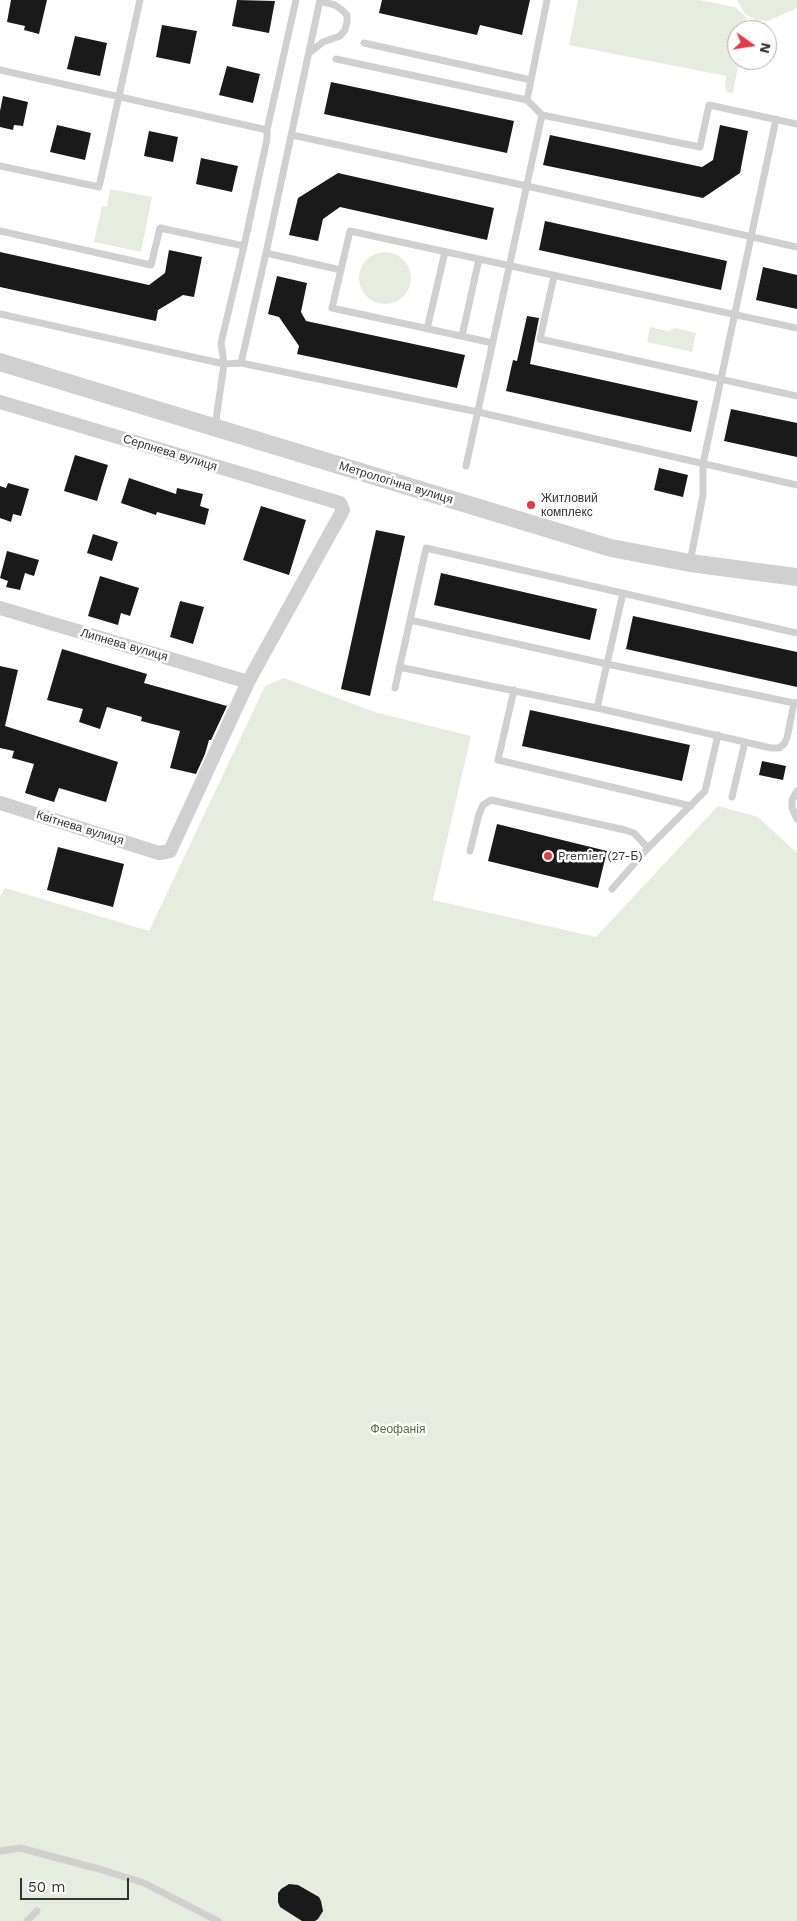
<!DOCTYPE html>
<html>
<head>
<meta charset="utf-8">
<style>
	body { margin:0 }
	#map { position:relative; width:797px; height:1921px; overflow:hidden; background:#fff; font-family:"Work Sans",sans-serif }
	canvas { display:block }
	.north { position:absolute; left:727px; top:20px; width:50px; height:50px; box-sizing:border-box; background:#fff; border:1px solid #adadad; border-radius:50%; rotate:103deg; font-size:14px; font-weight:700; line-height:20px; text-align:center; color:#333 }
	.north::after { content:''; display:block; margin:auto; width:18px; height:22px; background:#e63946; clip-path:polygon(50% 0,100% 100%,50% 72%,0 100%) }
	.scale { position:absolute; left:20px; top:1878px; width:109px; height:22px; box-sizing:border-box; border:2px solid #333; border-top:0; padding-left:6px; font-size:15px; line-height:18px; white-space:nowrap; color:#333; -webkit-text-stroke:4px #fff; paint-order:stroke }
</style>
</head>
<body>
<div id="map">
<canvas width="797" height="1921"></canvas>
<div class="north">N</div>
<div class="scale">50 m</div>
</div>
<script>
const context = document.querySelector('canvas').getContext('2d');
context.lineJoin = 'round';
function paint(path, color) { context.fillStyle = color; context.fill(path, 'evenodd'); }
const toPath = rows => new Path2D(rows.map(r => 'M' + r).join(''));
function trace(path, color, width, dash) { context.strokeStyle = color; context.lineWidth = width; context.lineCap = dash ? 'butt' : 'round'; context.setLineDash(dash || []); context.stroke(path); }
function write(font, color, halo, rows, align = 'center') {
  context.font = font + ' "Work Sans",sans-serif'; context.lineWidth = 5; context.setLineDash([]); context.textBaseline = 'middle'; context.strokeStyle = halo; context.fillStyle = color; for (const [text, x, y, turn = 0] of rows) {
    context.save(); context.translate(x, y); context.rotate((+turn || 0) * Math.PI / 180); context.textAlign = isNaN(turn) ? turn : align; if (halo) context.strokeText(text, 0, 0); context.fillText(text, 0, 0); context.restore();
  }
}
paint(toPath([
	[578,0,699,0,735,7,747,18,745,30,737,30,737,60,739,60,733,93,727,92,725,88,726,76,569,45],
	[737,0,797,0,797,8,768,21,756,20,745,14],
	[110,189,152,197,141,252,94,242,102,206,107,207],
	'359 278a26 26 0 1 1 52 0a26 26 0 1 1-52 0Z',
	[650,327,668,331,675,328,696,333,692,352,647,342],
	[284,678,374,712,471,736,433,900,596,937,718,806,758,817,797,853,797,1921,0,1921,0,896,5,888,149,931,265,686]
]), '#e6ecdf');
paint(toPath([
	[11,0,47,0,39,34,24,30,25,26,7,22],
	[237,0,275,1,269,33,232,26],
	[382,0,530,0,522,35,480,25,477,35,379,13],
	[162,25,197,31,190,64,156,57],
	[75,36,107,43,100,76,67,69],
	[227,66,260,74,253,103,219,95],
	[331,82,514,121,507,153,324,114],
	[3,96,28,102,23,126,14,125,13,130,0,127,0,111],
	[57,125,91,133,85,160,50,152],
	[720,125,748,131,740,173,703,198,543,165,550,135,702,167,713,160],
	[149,131,178,137,173,162,144,156],
	[201,158,238,166,232,192,196,184],
	[338,173,494,208,487,240,340,207,323,219,318,241,289,235,298,198],
	[545,221,727,261,721,290,539,250],
	[169,250,202,257,194,297,183,295,158,310,156,321,0,287,0,252,149,285,165,273],
	[763,267,797,275,797,309,756,300],
	[277,276,307,283,301,312,306,321,465,355,457,388,297,354,299,346,279,317,268,314],
	[527,316,539,318,530,364,698,401,691,432,506,391,513,360,517,361],
	[731,409,797,423,797,457,724,441],
	[75,455,108,465,97,501,64,491],
	[659,468,688,475,683,497,654,490],
	[129,478,176,494,177,488,203,494,200,506,209,509,205,525,157,512,156,515,121,503],
	[8,483,29,489,21,516,13,514,11,522,0,518,0,486,6,488],
	[261,506,306,520,289,575,243,560],
	[376,530,405,536,370,696,341,689],
	[93,534,118,542,112,561,87,553],
	[7,551,39,560,34,576,25,573,20,590,6,587,8,581,0,578],
	[441,573,597,609,590,640,434,605],
	[100,576,139,588,130,616,121,613,118,625,88,616],
	[180,601,204,607,193,644,170,637],
	[633,616,797,652,797,687,626,649],
	[62,649,147,674,144,683,227,706,211,740,209,740,205,754,196,774,170,768,180,731,141,721,142,717,107,707,100,729,79,722,83,709,47,700],
	[0,666,18,670,5,726,118,762,106,802,59,788,54,802,25,793,34,764,12,758,14,751,0,748],
	[530,710,690,745,682,781,522,746],
	[762,761,786,766,783,780,759,775],
	[497,824,607,851,598,888,488,861],
	[58,847,124,864,113,907,47,890],
	[289,1884,298,1885,319,1897,321,1901,323,1911,318,1919,315,1921,302,1921,280,1907,278,1902,278,1893,281,1889]
]), '#1a1a1a');
trace(toPath([
	[364,43,531,80,527,100],
	[309,53,323,42,340,36,345,30,347,22,347,15,342,10,335,5,320,1],
	[336,59,527,100,542,115,700,147,709,105,797,124],
	[0,70,267,130],
	[531,80,547,0],
	[292,135,527,186,797,247],
	[0,166,99,187,140,0],
	[0,231,151,265,160,228,244,246],
	[266,253,341,270],
	[554,276,540,339,797,396],
	[0,314,224,364,241,363,478,412,797,485],
	[427,329,445,252],
	[462,336,479,259],
	[493,343,332,308,350,231,797,328],
	[241,363,266,253,320,0],
	[215,427,224,364,221,343,244,246,267,139,267,130,296,0],
	[466,466,542,115],
	[690,562,703,495,703,464,776,119],
	[623,593,597,708,771,748,779,748,784,744,787,738,794,703],
	[410,620,607,664,794,703,797,702],
	[399,667,597,708],
	[395,688,426,548,797,633],
	[514,690,498,760,691,806],
	[797,791,792,800,792,808,797,819],
	[732,797,745,742],
	[470,851,479,814,483,805,491,800,625,830,634,833,648,848],
	[612,889,648,848,705,791,718,735],
	[0,1851,20,1848,99,1869,144,1883,218,1921],
	[27,1921,37,1911]
]), '#d0d0d0', 7);
trace(toPath([
	[0,402,340,503,343,510,248,682,170,851,159,853,0,803],
	[0,608,248,682]
]), '#d0d0d0', 14);
trace(toPath([
	[0,362,611,548,690,563,797,577]
]), '#d0d0d0', 18);
for (const [x, y, r, color] of [
	[531,505,5,"#e63946"],
	[548,856,5,"#e63946"]
]) { const dot = new Path2D(); dot.arc(x, y, r, 0, 2 * Math.PI); context.fillStyle = color; context.fill(dot); trace(dot, '#fff', 2); }
write('12px', '#333', '#fff', [
	["Серпнева вулиця",170,453,17],
	["Метрологічна вулиця",396,483,17],
	["Липнева вулиця",124,645,16],
	["Квітнева вулиця",80,828,17]
]);
write('12px', '#333', '#fff', [
	["Житловий",541,498],
	["комплекс",541,512],
	["Premier (27-Б)",558,856]
], 'left');
write('12px', '#56703f', '#fff', [
	["Феофанія",398,1429]
]);
</script>
</body>
</html>
